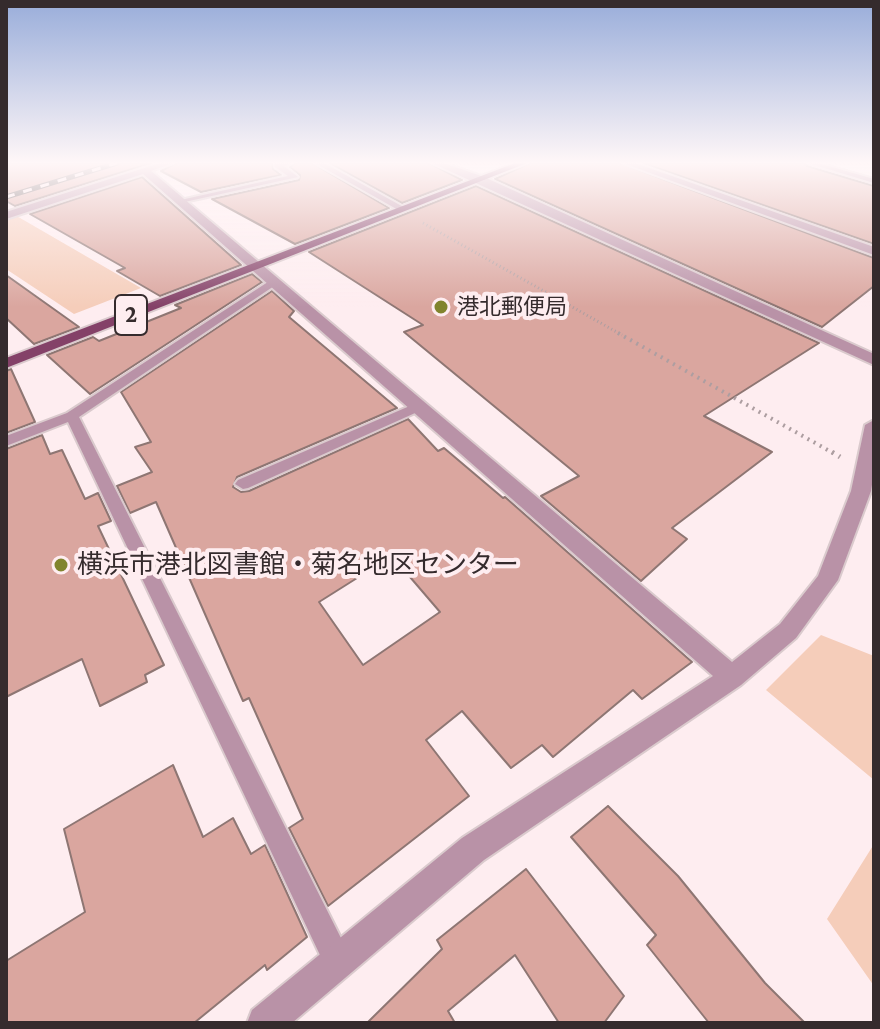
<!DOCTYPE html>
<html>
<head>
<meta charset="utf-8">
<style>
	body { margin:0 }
	#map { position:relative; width:880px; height:1029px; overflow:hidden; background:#feedf0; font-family:"Crimson Pro",serif }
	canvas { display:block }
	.frame { position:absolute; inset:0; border:8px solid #352b2d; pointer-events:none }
</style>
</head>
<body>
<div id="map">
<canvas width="880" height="1029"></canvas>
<div class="frame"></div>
</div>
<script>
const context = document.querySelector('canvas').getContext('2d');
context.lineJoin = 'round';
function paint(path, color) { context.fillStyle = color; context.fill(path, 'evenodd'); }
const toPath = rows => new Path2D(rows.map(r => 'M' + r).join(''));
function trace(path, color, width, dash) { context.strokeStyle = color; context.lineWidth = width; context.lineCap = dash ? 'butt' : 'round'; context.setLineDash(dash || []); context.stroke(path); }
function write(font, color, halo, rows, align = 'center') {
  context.font = font + ' "Crimson Pro","Noto Sans JP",serif'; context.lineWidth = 8; context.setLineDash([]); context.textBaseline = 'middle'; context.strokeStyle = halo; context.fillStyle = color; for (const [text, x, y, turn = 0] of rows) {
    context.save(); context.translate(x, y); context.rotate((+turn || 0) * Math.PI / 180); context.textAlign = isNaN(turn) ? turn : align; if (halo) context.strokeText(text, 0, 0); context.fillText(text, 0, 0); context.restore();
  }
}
paint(toPath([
	[15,215,141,288,74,314,6,269,6,218],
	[821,635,874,656,874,780,766,690],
	[874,844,874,986,827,919]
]), '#f5cdba');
const building = toPath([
	[6,163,151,163,15,206,6,201,6,163],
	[176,163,272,163,273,169,281,175,201,192,161,171,176,163],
	[295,163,312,163,389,208,295,244,212,199,299,180,300,175,290,167,295,163],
	[329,163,429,163,462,180,402,203,329,163],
	[530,163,620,163,874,258,874,286,822,327,495,179,530,163],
	[643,163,805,163,807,166,874,186,874,244,643,163],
	[142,177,241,265,160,296,117,271,125,268,30,214,142,177],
	[476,186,819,343,704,416,772,452,672,528,687,539,641,581,541,496,579,476,404,332,423,325,309,252,476,186],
	[252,274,262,282,90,394,47,355,93,337,99,341,181,308,175,305,252,274],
	[6,275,79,327,34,344,6,318,6,275],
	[272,291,294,311,289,317,397,408,237,477,233,487,241,492,249,491,408,419,438,451,444,448,503,498,505,497,692,662,642,699,633,690,553,757,542,745,511,768,462,711,426,740,469,796,328,906,289,828,303,819,249,698,243,701,156,502,130,513,117,486,152,472,135,447,151,442,121,392,272,291],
	[392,556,440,612,363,665,319,602,392,556],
	[11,369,35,422,6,433,6,371,11,369],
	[42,435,50,454,62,450,85,499,98,493,111,521,98,526,164,665,145,675,147,682,100,706,82,659,6,697,6,449,42,435],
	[173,765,203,837,233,818,251,854,265,845,307,937,267,970,265,965,194,1023,6,1023,6,961,85,912,64,829,173,765],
	[608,806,678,876,765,983,805,1023,709,1023,647,945,656,935,571,837,608,806],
	[526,869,624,996,604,1023,559,1023,515,955,448,1011,455,1023,367,1023,442,949,437,940,526,869]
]);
paint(building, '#daa69f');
trace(building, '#8e7673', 2);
const lane = toPath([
	[275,163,292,163,284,166,298,177,180,203,176,201,288,176,275,167,275,163],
	[315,163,324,163,407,209,400,211,315,163],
	[808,163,818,163,874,179,874,183,808,163],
	[271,280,280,282,79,417,348,952,352,962,348,972,338,976,328,972,68,422,6,446,6,436,67,413,271,280],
	[419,402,426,406,424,409,248,488,243,489,235,484,238,480,419,402]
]);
const street = toPath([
	[160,163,173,163,151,171,732,662,780,624,818,576,851,491,865,425,874,420,874,472,871,491,838,580,796,638,741,685,484,860,292,1023,247,1023,252,1010,462,838,713,676,143,174,6,219,6,212,160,163],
	[432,163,444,163,484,177,874,354,874,365,432,163],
	[623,163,635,163,874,247,874,255,623,163]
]);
const primary = toPath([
	[515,163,527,163,6,368,6,358,515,163]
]);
trace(lane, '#dacacd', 4);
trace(street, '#dacacd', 4);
trace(primary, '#dacacd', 4);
trace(toPath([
	[423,223,622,335]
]), '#ad9ea1', 3, [1, 3]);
trace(toPath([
	[618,333,835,454]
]), '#ad9ea1', 4, [2, 5]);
trace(toPath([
	[832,452,840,457]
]), '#ad9ea1', 5, [2, 6]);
paint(lane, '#b992a7');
paint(street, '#b992a7');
paint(primary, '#844168');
const rail = toPath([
	[6,197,117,163]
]);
trace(rail, '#594e50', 5);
trace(rail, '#feedf0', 3, [9]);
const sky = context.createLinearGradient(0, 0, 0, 307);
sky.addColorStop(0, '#99adda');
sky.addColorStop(0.53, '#fff7f8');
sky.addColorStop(1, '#fff7f800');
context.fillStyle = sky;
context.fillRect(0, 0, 880, 307);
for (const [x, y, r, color] of [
	[441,307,8,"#81842d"],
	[61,565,8,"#81842d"]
]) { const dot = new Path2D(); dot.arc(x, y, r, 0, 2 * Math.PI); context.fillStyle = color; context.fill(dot); trace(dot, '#feedf0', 3); }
write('22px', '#352b2d', '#feedf0', [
	["港北郵便局",457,307]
], 'left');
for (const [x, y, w] of [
	[131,315,32]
]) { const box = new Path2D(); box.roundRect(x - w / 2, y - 20, w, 40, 6); context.fillStyle = '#feedf0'; context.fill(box); trace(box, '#352b2d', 2); }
write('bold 24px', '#352b2d', null, [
	["2",131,315]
]);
write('26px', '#352b2d', '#feedf0', [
	["横浜市港北図書館・菊名地区センター",77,565]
], 'left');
</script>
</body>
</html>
